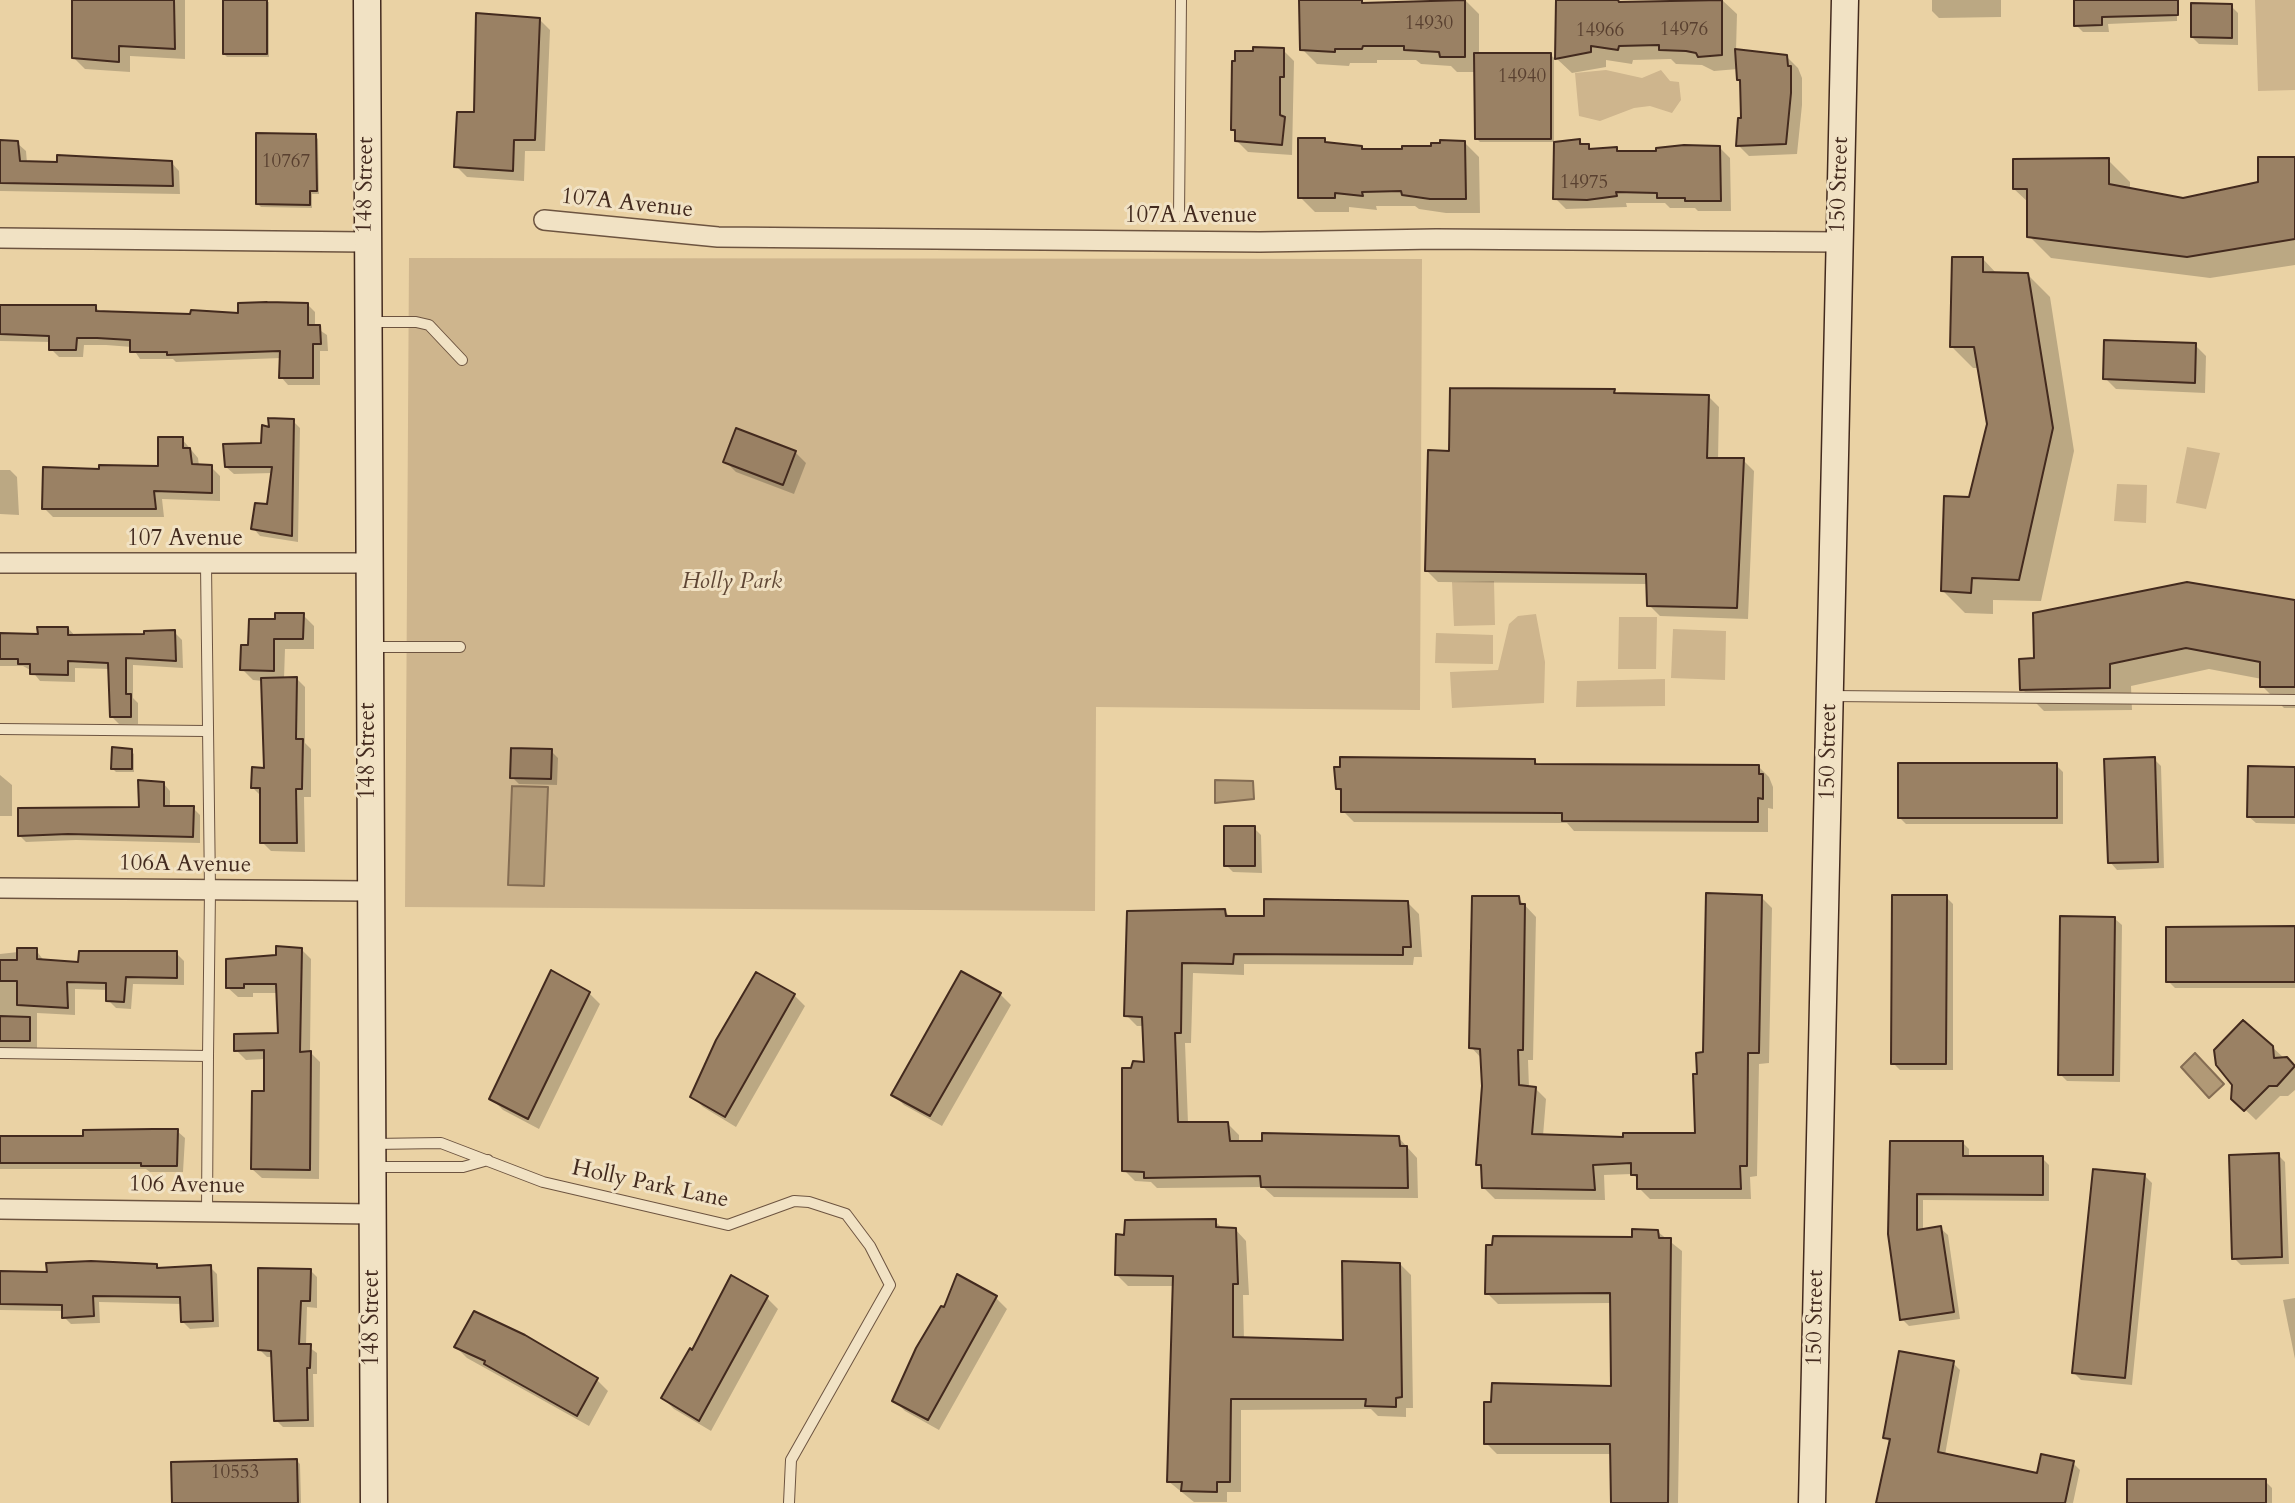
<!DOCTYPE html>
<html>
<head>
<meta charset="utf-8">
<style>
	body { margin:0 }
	canvas { display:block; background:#ead2a4 }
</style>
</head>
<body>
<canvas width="2295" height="1503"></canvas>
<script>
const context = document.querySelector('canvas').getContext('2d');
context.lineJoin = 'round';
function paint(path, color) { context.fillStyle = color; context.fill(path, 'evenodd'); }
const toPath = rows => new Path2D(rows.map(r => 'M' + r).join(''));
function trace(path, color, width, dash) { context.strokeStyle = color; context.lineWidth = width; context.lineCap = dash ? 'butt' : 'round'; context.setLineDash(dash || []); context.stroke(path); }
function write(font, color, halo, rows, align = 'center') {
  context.font = font + ' Cardo,serif'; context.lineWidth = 6; context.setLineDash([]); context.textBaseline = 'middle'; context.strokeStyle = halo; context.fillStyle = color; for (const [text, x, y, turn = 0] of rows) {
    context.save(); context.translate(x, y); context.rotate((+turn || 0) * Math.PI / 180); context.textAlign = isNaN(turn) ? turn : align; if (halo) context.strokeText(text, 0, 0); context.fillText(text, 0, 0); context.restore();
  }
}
paint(toPath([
	[2255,0,2295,0,2295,90,2258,91],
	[1606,70,1642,78,1661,70,1670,81,1679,82,1681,100,1672,113,1650,106,1634,108,1600,121,1579,116,1575,73],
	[409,258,1422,259,1420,710,1096,707,1095,911,405,907],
	[2187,447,2220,453,2206,509,2176,503],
	[2117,484,2147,485,2146,523,2114,521],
	[1494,581,1495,625,1454,626,1452,582],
	[1536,614,1545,662,1544,703,1452,708,1450,672,1498,670,1509,624,1518,616],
	[1619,617,1657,617,1656,669,1618,669],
	[1673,629,1726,631,1725,680,1671,678],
	[1436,633,1493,635,1493,664,1435,663],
	[1665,679,1665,706,1576,707,1577,681]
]), '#ceb58d');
const water = toPath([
	[1215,780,1253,781,1254,799,1215,803,1215,780],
	[512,786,548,787,544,886,508,885,512,786],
	[2195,1053,2224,1084,2209,1098,2181,1067,2195,1053]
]);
paint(water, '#b19976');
trace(water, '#856d53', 2);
paint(toPath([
	[130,0,185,0,185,59,130,56,130,72,85,69,74,58],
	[225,0,269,2,269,57,227,57,224,54],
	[1301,0,1361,0,1366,5,1465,0,1479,14,1479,55,1551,55,1554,58,1554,142,1480,142,1477,139,1476,72,1457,72,1451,66,1421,64,1416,60,1377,60,1377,63,1350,63,1349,66,1317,64,1302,49],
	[1557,0,1621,4,1722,0,1737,14,1736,51,1787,57,1798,68,1802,78,1802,105,1797,154,1749,156,1738,145,1742,120,1742,82,1738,69,1714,71,1702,65,1676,64,1671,59,1633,60,1632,64,1606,60,1606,67,1572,73,1557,59],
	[1932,0,2001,0,2001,17,1939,18,1932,11],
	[2075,0,2177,0,2177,21,2108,24,2109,32,2083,32,2076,25],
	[2231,6,2238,13,2238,45,2199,44,2192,37],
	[539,19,550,30,545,151,525,151,524,181,467,177,456,166,476,114],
	[1283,50,1294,61,1292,155,1248,152,1236,140,1233,129],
	[315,136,318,139,319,194,312,194,312,208,261,207,258,204],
	[1324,139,1329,144,1361,147,1365,151,1433,148,1464,142,1479,157,1480,213,1446,213,1419,209,1415,206,1376,206,1377,210,1349,207,1349,212,1315,212,1300,197],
	[1579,141,1593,150,1616,149,1620,153,1719,147,1730,158,1731,211,1698,211,1695,208,1670,208,1665,203,1626,203,1627,207,1566,209,1555,198],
	[0,142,17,143,26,151,27,163,171,162,179,171,180,194,0,191],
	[2295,159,2295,265,2210,278,2051,258,2029,236,2029,203,2014,189,2108,160,2130,182,2130,189,2183,200,2260,184],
	[1983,259,1997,274,2028,275,2050,297,2074,451,2041,601,1993,600,1993,614,1965,613,1943,591,1971,499,1989,424,1979,368,1973,368,1951,346],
	[307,304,315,312,315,327,327,335,328,351,320,351,320,385,288,385,281,377,281,358,176,362,173,359,140,359,132,347,106,345,84,345,83,357,59,357,51,349,51,342,0,341,0,306,95,307,101,312,240,315],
	[2195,345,2206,356,2205,393,2116,389,2105,378],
	[1614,391,1617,394,1708,396,1719,407,1718,460,1743,460,1754,471,1748,619,1660,616,1649,605,1648,584,1438,582,1427,571,1450,452],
	[293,421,300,428,298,542,260,536,253,528,268,506,273,473,234,474,226,467,263,445,270,429],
	[182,439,198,458,199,466,211,467,220,476,220,501,162,499,164,517,53,517,44,508,101,471,160,468],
	[795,452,806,463,794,494,736,472,725,461],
	[0,470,10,470,17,477,19,515,0,514],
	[2295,602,2295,708,2284,708,2262,686,2262,679,2209,669,2131,686,2132,710,2044,711,2022,689,2035,660],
	[303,615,314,626,314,649,285,649,284,679,297,679,305,687,305,743,311,749,311,797,304,797,305,852,271,851,262,842,262,797,253,788,266,770,263,681,253,680,242,669,250,646,277,620],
	[68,628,76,637,146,636,174,632,182,640,183,668,133,665,133,698,138,703,138,724,119,724,111,716,110,669,75,668,75,682,40,681,32,671,23,666,0,666,0,635,40,636],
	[131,751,134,754,134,772,116,772,113,769],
	[551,751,558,758,557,785,519,784,512,777],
	[2154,759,2161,766,2164,868,2117,870,2110,862],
	[1534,760,1540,766,1758,766,1769,777,1773,787,1773,809,1768,808,1768,832,1574,831,1567,823,1354,822,1343,811,1342,793,1337,788],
	[2056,765,2063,772,2063,824,1906,824,1899,817],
	[2295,769,2295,824,2256,823,2248,816],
	[0,775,12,785,12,816,0,816],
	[163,783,170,791,170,807,193,808,200,815,200,843,76,840,26,842,19,835,140,808],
	[1254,828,1261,835,1262,873,1233,872,1226,865],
	[1761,897,1772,908,1769,1063,1759,1064,1757,1176,1750,1177,1751,1199,1650,1199,1639,1188,1639,1180,1632,1174,1604,1175,1605,1200,1495,1199,1484,1188,1483,1169,1478,1164,1482,1059,1471,1047,1518,898,1536,917,1533,1060,1528,1060,1529,1088,1535,1088,1546,1099,1543,1136,1625,1139,1696,1134,1698,1076],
	[1946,897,1953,904,1953,1070,1900,1070,1893,1063],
	[1408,903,1419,914,1422,957,1414,957,1413,965,1244,964,1244,975,1193,973,1191,1043,1185,1043,1188,1123,1228,1124,1239,1135,1239,1142,1398,1137,1417,1158,1418,1198,1274,1197,1263,1187,1157,1188,1151,1182,1135,1181,1124,1170,1132,1070,1145,1064,1144,1026,1137,1026,1126,1015,1225,911,1231,918,1266,917],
	[2114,918,2122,925,2120,1082,2067,1081,2060,1074],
	[2295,928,2295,988,2175,988,2168,981],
	[301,949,311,959,310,1052,320,1062,319,1179,262,1178,252,1169,265,1093,265,1059,246,1060,236,1050,279,1035,278,993,253,993,253,997,238,997,228,988,278,956],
	[36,950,44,961,80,964,176,953,184,961,184,985,133,984,131,1009,116,1008,108,1000,108,990,75,989,75,1015,37,1013,37,1048,0,1048,0,954],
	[589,993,600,1004,539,1129,503,1110,492,1099],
	[1000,994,1011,1005,942,1126,904,1105,893,1094],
	[794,995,805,1006,736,1127,703,1107,692,1096],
	[2272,1047,2295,1068,2295,1090,2288,1096,2280,1096,2256,1120,2233,1098],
	[177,1131,185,1138,183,1172,150,1172,146,1169,0,1169,0,1136,85,1138],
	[1892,1142,1962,1142,1969,1149,1969,1157,2042,1158,2049,1165,2049,1201,1923,1200,1923,1231,1940,1228,1948,1235,1960,1319,1909,1326,1902,1319],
	[2278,1155,2285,1162,2289,1264,2241,1265,2234,1258],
	[2145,1176,2152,1183,2132,1385,2081,1380,2074,1373],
	[1215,1221,1223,1229,1235,1229,1246,1241,1249,1295,1243,1295,1244,1339,1345,1342,1400,1264,1411,1275,1413,1408,1406,1408,1406,1417,1378,1416,1371,1409,1241,1410,1241,1492,1227,1492,1227,1502,1194,1502,1168,1481,1174,1286,1128,1286,1117,1275],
	[1658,1232,1682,1251,1678,1503,1613,1503,1612,1454,1497,1454,1486,1443,1612,1388,1611,1303,1498,1304,1487,1293],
	[156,1266,160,1270,210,1267,217,1274,219,1327,190,1329,183,1322,182,1304,99,1302,100,1323,71,1324,64,1317,64,1311,0,1310,0,1273,49,1274],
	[310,1270,317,1277,317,1308,307,1307,306,1345,317,1353,317,1374,313,1374,314,1427,283,1427,276,1420,273,1357,267,1357,260,1350],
	[958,1277,996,1298,1007,1309,939,1430,905,1411,894,1400,945,1309],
	[767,1298,778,1309,711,1431,674,1409,663,1398,693,1352,714,1307],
	[2295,1298,2295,1359,2283,1300],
	[525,1337,597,1380,608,1391,589,1426,467,1358,456,1347],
	[1953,1363,1960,1370,1945,1455,2038,1475,2073,1463,2080,1470,2073,1503,1877,1503,1891,1443,1885,1438],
	[297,1461,300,1464,301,1503,174,1503],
	[2265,1481,2272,1488,2272,1503,2129,1503]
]), '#0003');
const building = toPath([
	[72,0,174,0,175,49,119,46,119,62,72,58,72,0],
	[223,0,267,0,267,54,223,54,223,0],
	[1299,0,1362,0,1362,3,1465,0,1465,57,1440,57,1439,52,1404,50,1404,46,1363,46,1362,49,1335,49,1335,52,1300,50,1299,0],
	[1556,0,1618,0,1619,2,1722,0,1722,55,1698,57,1696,53,1686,51,1659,50,1659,45,1619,46,1618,50,1591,46,1591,52,1555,59,1556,0],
	[2074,0,2178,0,2178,15,2102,17,2102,25,2074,26,2074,0],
	[2191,3,2232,4,2232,38,2191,37,2191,3],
	[476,13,540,18,535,140,514,140,513,171,454,167,457,112,474,112,476,13],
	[1253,47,1284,48,1284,77,1280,77,1280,115,1285,117,1282,145,1235,141,1235,130,1231,130,1232,61,1235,61,1235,51,1253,51,1253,47],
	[1735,49,1787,55,1788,66,1791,66,1791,93,1786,144,1736,146,1738,118,1741,118,1740,80,1737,80,1735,49],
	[1474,53,1551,53,1551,139,1475,139,1474,53],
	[256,133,316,134,317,191,310,191,310,205,256,204,256,133],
	[1298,138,1325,138,1325,142,1362,146,1362,149,1402,149,1402,146,1431,146,1431,143,1440,143,1440,140,1465,141,1466,199,1430,199,1402,195,1401,191,1362,192,1363,196,1335,193,1335,198,1298,198,1298,138],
	[1580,139,1580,144,1589,144,1589,149,1617,147,1617,151,1656,151,1656,148,1684,145,1720,146,1721,201,1685,201,1685,198,1657,198,1657,193,1616,192,1617,196,1587,200,1553,199,1554,142,1580,139],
	[0,140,18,141,20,161,57,162,57,155,172,161,173,186,0,183,0,140],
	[2258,157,2295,157,2295,239,2187,257,2027,237,2027,189,2013,189,2013,159,2109,158,2109,184,2183,198,2258,182,2258,157],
	[1952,257,1983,257,1983,272,2028,273,2053,428,2019,580,1972,578,1971,593,1941,591,1944,496,1969,497,1987,424,1974,347,1950,347,1952,257],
	[267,302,308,303,308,325,320,325,321,344,313,344,313,378,279,378,280,351,167,355,167,352,130,352,130,340,97,338,77,338,76,350,49,350,49,336,0,334,0,305,96,305,96,311,190,314,191,310,238,313,238,303,267,302],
	[2104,340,2196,343,2195,383,2103,379,2104,340],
	[1450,388,1615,389,1614,393,1709,395,1707,458,1744,458,1737,608,1647,606,1646,574,1425,571,1428,450,1449,451,1450,388],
	[268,418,294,419,292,536,251,529,255,503,267,504,272,467,225,467,223,444,261,443,262,425,269,427,268,418],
	[736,428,796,451,783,485,723,462,736,428],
	[158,437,183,437,183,448,190,448,192,464,212,465,212,493,154,491,156,509,42,509,43,467,99,469,99,465,158,466,158,437],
	[2187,582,2295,600,2295,687,2260,687,2260,662,2186,648,2110,664,2110,688,2020,690,2019,659,2034,658,2033,613,2187,582],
	[275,613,304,613,303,639,274,639,274,671,240,670,241,645,248,645,249,619,275,619,275,613],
	[37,627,68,627,68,635,144,634,144,631,175,630,176,661,126,658,126,694,131,694,131,717,110,717,108,663,68,661,68,675,30,674,30,664,18,664,18,659,0,659,0,633,38,634,37,627],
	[297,677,296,739,303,739,302,789,296,789,297,843,260,843,260,788,251,788,252,767,264,768,261,678,297,677],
	[112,747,132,749,132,769,111,769,112,747],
	[511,748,552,749,551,779,510,778,511,748],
	[1340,757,1535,759,1535,764,1759,765,1759,774,1763,774,1763,799,1758,798,1758,822,1562,821,1562,813,1341,812,1341,789,1336,789,1334,767,1340,767,1340,757],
	[2155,757,2158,862,2108,863,2104,759,2155,757],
	[1898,763,2057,763,2057,818,1898,818,1898,763],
	[2248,766,2295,767,2295,817,2247,817,2248,766],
	[138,780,164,782,164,806,194,806,193,837,68,834,18,836,18,808,139,807,138,780],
	[1224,826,1255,826,1255,866,1224,866,1224,826],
	[1706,893,1762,895,1759,1053,1748,1053,1747,1166,1740,1166,1741,1189,1637,1189,1637,1175,1631,1175,1631,1163,1593,1165,1595,1190,1482,1188,1481,1165,1476,1165,1482,1086,1480,1049,1469,1048,1472,896,1519,896,1520,904,1525,904,1523,1050,1518,1050,1519,1085,1536,1087,1532,1134,1623,1137,1623,1133,1695,1133,1693,1074,1697,1074,1696,1053,1703,1052,1706,893],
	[1892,895,1947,895,1946,1064,1891,1064,1892,895],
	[1264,899,1408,901,1411,947,1403,947,1403,955,1234,954,1233,964,1182,963,1181,1033,1175,1033,1178,1122,1228,1122,1230,1141,1262,1141,1262,1133,1399,1136,1400,1146,1407,1146,1408,1188,1261,1187,1260,1176,1144,1178,1144,1172,1122,1171,1122,1068,1131,1068,1133,1061,1144,1062,1142,1017,1124,1016,1127,911,1225,909,1226,916,1264,916,1264,899],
	[2060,916,2115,917,2113,1075,2058,1075,2060,916],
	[2295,926,2295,982,2166,982,2166,927,2295,926],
	[276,946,302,948,300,1052,311,1051,310,1170,251,1169,252,1091,264,1091,264,1050,234,1051,234,1034,278,1033,276,984,244,984,244,988,226,988,226,959,276,955,276,946],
	[17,948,37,948,37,959,78,962,79,951,177,951,177,978,126,977,124,1002,106,1001,106,983,67,982,68,1008,17,1005,17,981,0,981,0,960,17,960,17,948],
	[551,970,590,992,528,1119,489,1099,551,970],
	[961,971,1001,993,930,1116,891,1095,961,971],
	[756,972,795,994,725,1117,690,1097,716,1040,756,972],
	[0,1016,30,1017,30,1041,0,1041,0,1016],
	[2243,1020,2273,1046,2274,1058,2287,1057,2295,1066,2277,1086,2269,1086,2244,1111,2231,1099,2232,1085,2216,1065,2214,1050,2243,1020],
	[153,1129,178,1129,177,1166,141,1166,141,1163,0,1163,0,1136,83,1136,83,1130,153,1129],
	[1890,1141,1963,1141,1963,1156,2043,1156,2043,1195,1917,1194,1917,1230,1941,1226,1954,1312,1900,1320,1888,1234,1890,1141],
	[2279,1153,2282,1257,2232,1259,2229,1155,2279,1153],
	[2093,1169,2145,1174,2125,1378,2072,1373,2093,1169],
	[1216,1219,1216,1227,1236,1228,1238,1284,1233,1284,1233,1337,1343,1340,1342,1261,1400,1263,1402,1397,1396,1398,1396,1407,1365,1406,1366,1399,1231,1399,1230,1482,1217,1482,1217,1492,1181,1491,1182,1482,1167,1482,1173,1276,1115,1275,1116,1234,1124,1235,1125,1220,1216,1219],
	[1632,1229,1658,1230,1659,1238,1671,1238,1668,1503,1611,1503,1610,1444,1484,1444,1484,1402,1491,1402,1492,1383,1611,1386,1610,1293,1485,1294,1486,1245,1492,1245,1493,1236,1632,1237,1632,1229],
	[91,1261,157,1264,157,1268,211,1265,213,1321,181,1322,180,1297,93,1296,94,1316,62,1318,62,1305,0,1304,0,1271,47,1272,46,1263,91,1261],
	[258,1268,311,1269,310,1301,301,1301,299,1344,311,1344,310,1368,307,1368,308,1420,274,1421,271,1351,258,1350,258,1268],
	[957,1274,997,1296,928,1420,892,1401,916,1348,941,1306,944,1307,957,1274],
	[731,1275,768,1296,699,1421,661,1398,690,1348,692,1350,731,1275],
	[474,1311,525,1335,598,1378,577,1416,484,1364,485,1361,454,1347,474,1311],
	[1899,1351,1954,1361,1938,1452,2037,1473,2041,1454,2074,1461,2065,1503,1876,1503,1890,1439,1883,1438,1899,1351],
	[297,1459,298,1503,172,1503,171,1462,297,1459],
	[2127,1479,2266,1479,2266,1503,2127,1503,2127,1479]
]);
paint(building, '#9a8164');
trace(building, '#432a1e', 2);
const lane = toPath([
	[1179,216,1181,0],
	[369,322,416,322,429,325,462,360],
	[206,565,210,890,208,1056],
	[370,647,460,647],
	[1830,696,2295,700],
	[0,729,206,731],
	[0,1053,208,1056,207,1211],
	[373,1144,441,1143,543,1182,728,1225,794,1201,809,1202,846,1214,870,1246,890,1285,791,1460,789,1503],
	[375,1167,463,1167,488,1160]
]);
const street = toPath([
	[544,220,718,237,1260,242,1436,239,1838,242],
	[0,238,365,242],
	[0,563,369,563],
	[0,888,370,891],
	[0,1209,373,1214]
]);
const secondary = toPath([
	[367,0,374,1503],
	[1812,1503,1845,0]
]);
trace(lane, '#6d5440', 12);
trace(street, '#6d5440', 22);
trace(secondary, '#432a1e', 29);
trace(lane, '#f1e2c4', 10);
trace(street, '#f1e2c4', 19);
trace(secondary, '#f1e2c4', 26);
write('19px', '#594030', null, [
	["14930",1429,25],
	["14976",1684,31],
	["14966",1600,32],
	["14940",1522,78],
	["10767",286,163],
	["14975",1584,184],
	["10553",235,1474]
]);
write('23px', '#432a1e', '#f1e2c4', [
	["148 Street",366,185,-89],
	["150 Street",1840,185,-88],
	["107A Avenue",627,204,6],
	["107A Avenue",1191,217],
	["107 Avenue",185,540],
	["148 Street",369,751,-90],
	["150 Street",1829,752,-89],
	["106A Avenue",185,865,1],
	["Holly Park Lane",650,1185,12],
	["106 Avenue",187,1186,1],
	["148 Street",373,1318,-90],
	["150 Street",1816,1318,-89]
]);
write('italic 23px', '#5f4634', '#f1e2c4', [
	["Holly Park",732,583]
]);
</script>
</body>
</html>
